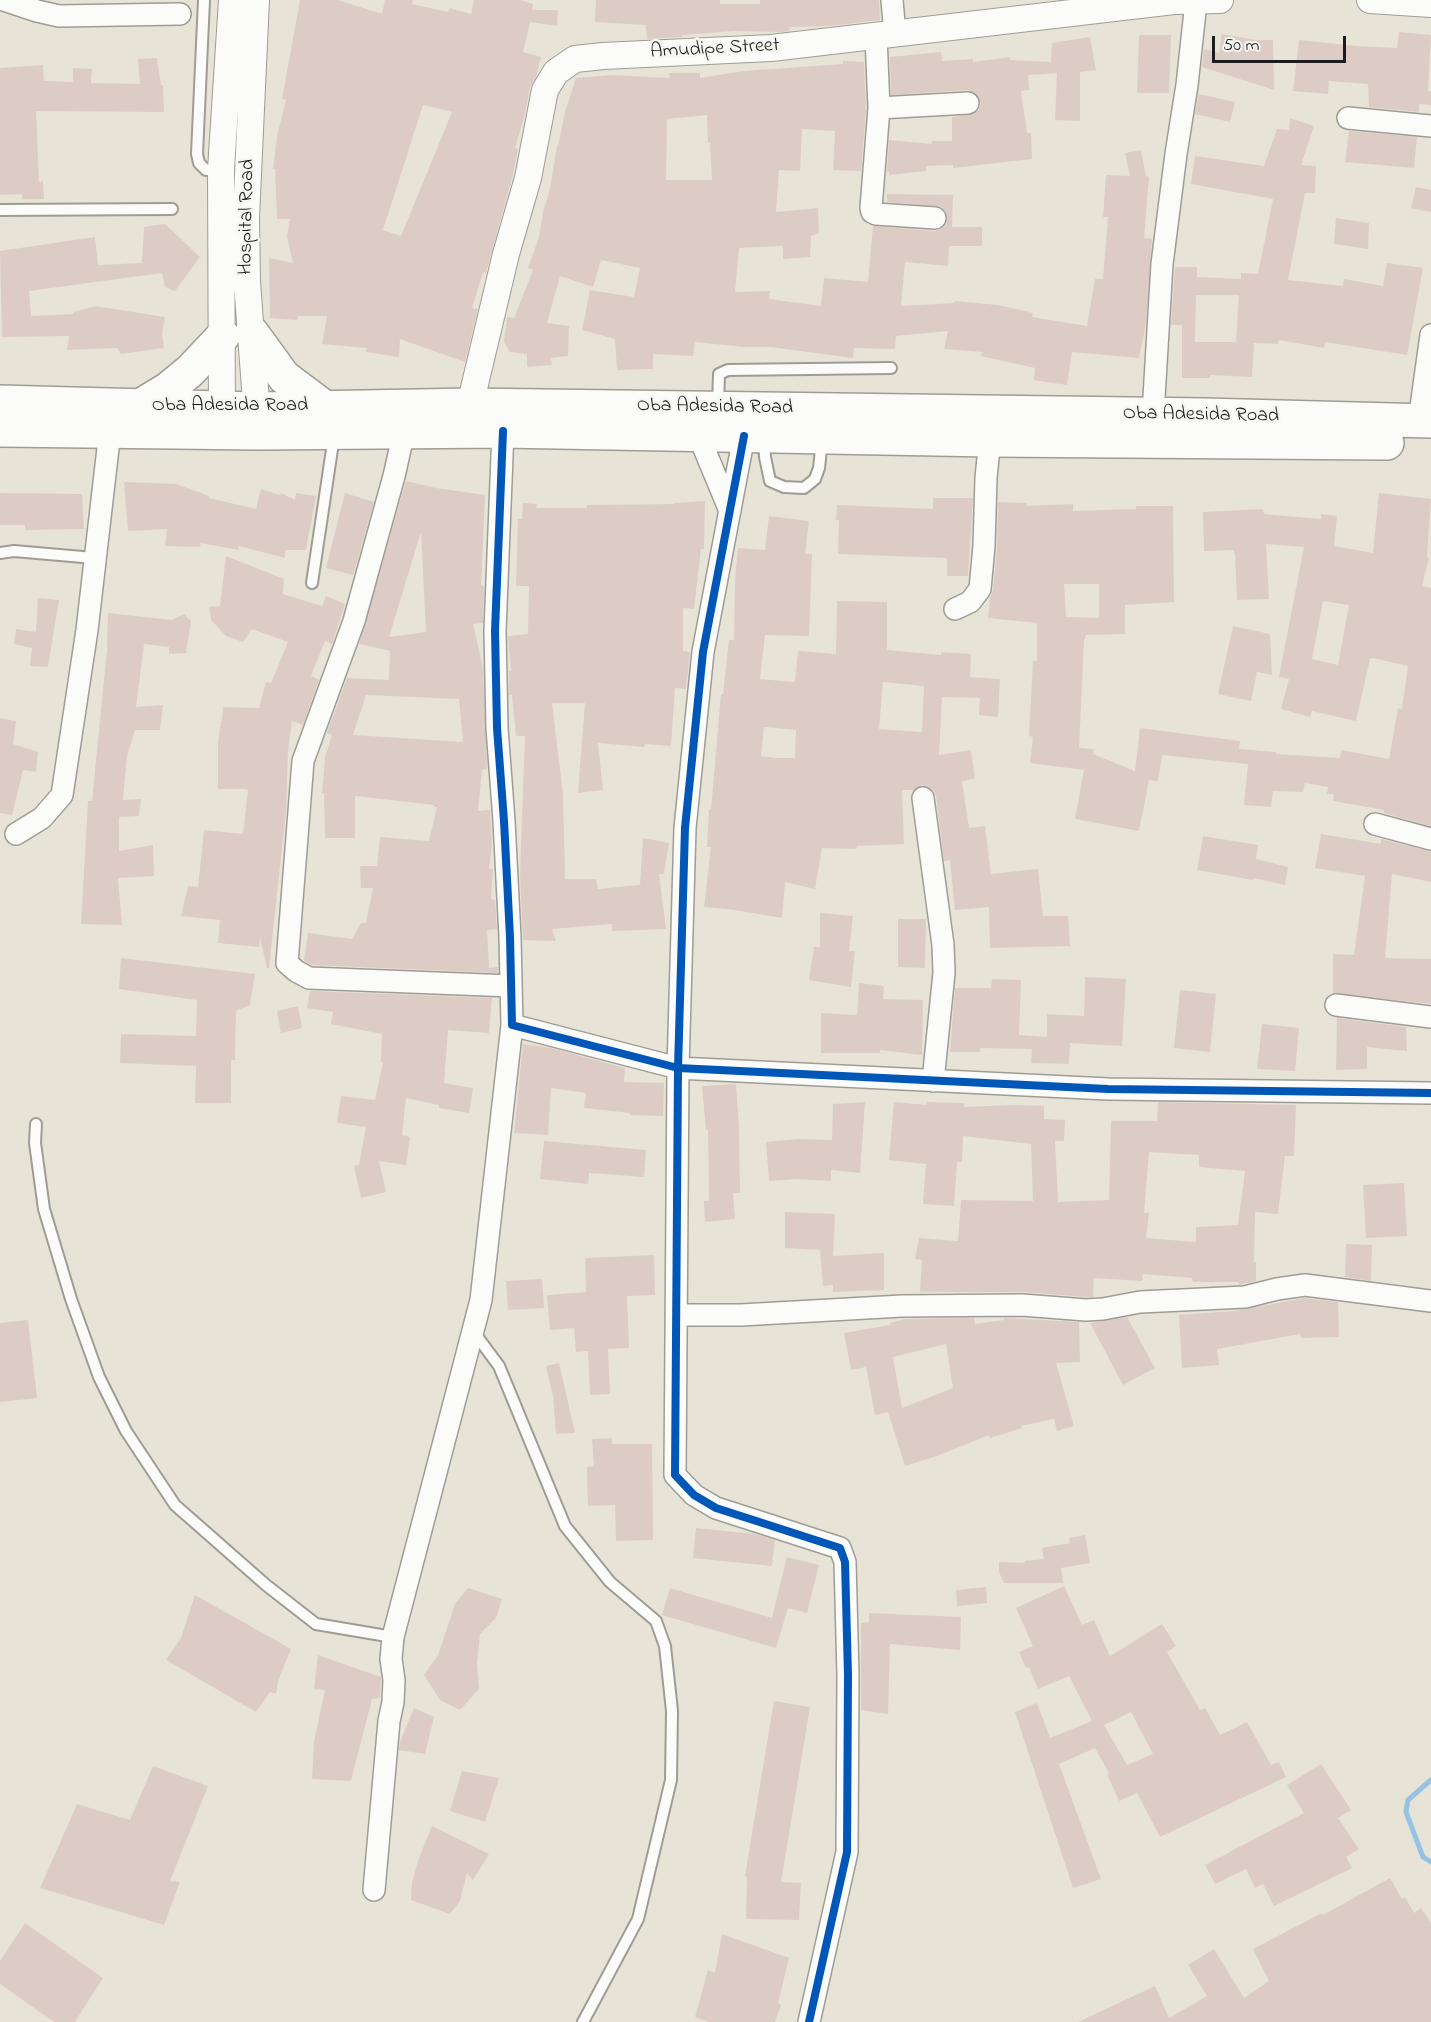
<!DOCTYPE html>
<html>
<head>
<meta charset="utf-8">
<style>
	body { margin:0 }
	#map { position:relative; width:1431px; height:2022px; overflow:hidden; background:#e7e4d7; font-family:"Indie Flower",sans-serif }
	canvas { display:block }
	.scale { position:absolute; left:1212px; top:36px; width:134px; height:27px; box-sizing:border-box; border:3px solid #1c1c1c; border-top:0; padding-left:8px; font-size:18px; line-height:21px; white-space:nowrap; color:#1c1c1c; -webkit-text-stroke:4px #f6f6f2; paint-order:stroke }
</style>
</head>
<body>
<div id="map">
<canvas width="1431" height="2022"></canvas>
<div class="scale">50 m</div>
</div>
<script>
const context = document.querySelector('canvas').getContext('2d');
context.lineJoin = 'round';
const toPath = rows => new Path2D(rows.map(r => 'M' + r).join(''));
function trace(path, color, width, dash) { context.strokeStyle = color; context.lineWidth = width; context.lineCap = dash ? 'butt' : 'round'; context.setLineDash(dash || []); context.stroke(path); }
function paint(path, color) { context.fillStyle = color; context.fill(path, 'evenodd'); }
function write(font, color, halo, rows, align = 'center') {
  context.font = font + ' "Indie Flower",sans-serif'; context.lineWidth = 5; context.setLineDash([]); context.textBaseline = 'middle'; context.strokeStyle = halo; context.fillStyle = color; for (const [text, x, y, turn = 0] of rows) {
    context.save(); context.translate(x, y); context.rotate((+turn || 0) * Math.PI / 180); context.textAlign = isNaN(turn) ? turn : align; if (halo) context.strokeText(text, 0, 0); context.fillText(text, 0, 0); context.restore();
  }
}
trace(toPath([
	[1431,1780,1408,1800,1406,1812,1423,1857,1431,1862]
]), '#97c2e3', 5);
paint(toPath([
	[300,0,338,0,382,14,385,0,413,0,412,4,448,12,450,8,471,14,474,0,520,0,533,4,532,10,558,10,557,26,530,22,523,52,541,57,536,77,530,87,525,114,515,148,518,149,513,174,486,273,483,272,472,308,478,309,465,362,400,339,399,357,366,352,367,348,322,344,327,316,298,316,297,320,270,318,269,258,293,263,287,237,290,219,277,219,275,169,273,169,277,136,286,100,282,99],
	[423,105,452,112,401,236,383,230],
	[596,0,720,0,720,4,760,4,760,0,879,0,880,20,829,26,790,27,789,31,781,32,734,31,682,35,682,37,647,39,646,25,595,22],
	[1399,32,1431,35,1428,91,1431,91,1431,105,1419,104,1419,112,1369,107,1368,84,1329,81,1328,94,1293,91,1299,40,1357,46,1397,48],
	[1222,34,1256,40,1273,40,1274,90,1202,67,1204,49,1219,53],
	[1139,35,1171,35,1169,93,1137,93],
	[1090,37,1096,70,1080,72,1080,121,1055,120,1057,73,1028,75,1029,90,1021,91,1027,133,1031,133,1032,159,953,168,953,165,926,166,926,171,889,175,889,172,887,172,889,140,932,144,932,141,952,141,952,117,974,114,979,109,981,103,978,96,968,90,891,95,890,57,941,52,942,61,973,59,973,62,1010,57,1010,60,1051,62,1052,43],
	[157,58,161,85,163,85,164,112,36,111,39,182,43,181,44,199,22,199,22,194,0,195,0,68,43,65,44,81,73,82,73,68,92,69,91,83,140,84,138,59],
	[843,61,864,62,866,108,861,171,833,170,835,131,802,129,800,171,779,170,776,212,818,208,819,233,811,236,810,257,783,259,783,246,739,248,735,292,770,291,769,299,821,306,824,278,868,282,873,226,934,231,941,229,946,225,947,213,942,207,887,202,887,194,953,195,952,227,982,227,982,246,949,246,948,266,905,262,901,306,954,303,955,301,998,305,1033,313,1032,317,1087,326,1095,279,1103,279,1108,217,1103,217,1106,175,1130,176,1125,153,1141,150,1146,176,1149,177,1144,238,1152,239,1146,324,1139,358,1072,352,1067,385,1034,380,1035,368,981,356,982,352,944,349,948,331,896,336,895,349,854,348,853,358,770,347,744,347,695,342,693,356,653,354,653,369,617,370,615,339,582,330,590,290,634,297,640,268,601,260,593,287,560,276,547,323,569,326,568,356,551,358,552,365,527,367,527,354,510,352,504,342,507,317,514,318,533,270,528,268,539,237,543,212,550,189,557,146,558,146,565,112,576,78,613,75,670,78,669,73,700,73,700,78,744,71,843,64],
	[707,115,708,143,710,143,712,180,666,180,667,119],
	[1199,94,1235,102,1230,122,1195,114],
	[1290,118,1314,126,1301,165,1316,166,1315,193,1305,193,1288,280,1343,286,1344,279,1383,286,1387,263,1423,268,1407,355,1325,342,1324,348,1279,340,1278,344,1254,343,1252,377,1210,375,1210,378,1182,378,1182,325,1171,325,1175,267,1197,267,1197,277,1241,279,1241,273,1258,274,1273,199,1191,184,1195,156,1264,166,1277,129,1289,130],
	[1196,295,1239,295,1236,342,1195,342],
	[1349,131,1417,137,1414,168,1345,162],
	[1416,187,1431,190,1431,212,1411,208],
	[1336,218,1369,223,1368,249,1334,244],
	[165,224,200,257,175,291,165,287,162,273,29,291,31,316,73,314,74,312,95,306,165,317,162,333,164,348,121,354,117,348,67,350,69,336,2,337,0,251,95,237,98,265,142,263,144,227],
	[406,481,436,488,485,495,481,586,484,586,483,623,473,624,483,668,487,769,482,770,478,811,490,810,492,844,489,869,493,869,491,899,495,900,497,929,487,930,489,968,498,967,498,973,312,965,304,961,308,933,352,939,361,923,366,923,373,888,361,888,360,866,377,866,380,837,429,841,437,807,434,807,434,805,355,796,355,838,325,838,324,793,322,793,325,757,332,735,327,733,347,678,389,680,390,651,359,644],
	[421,532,426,632,389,637],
	[366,695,459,699,463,742,353,735],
	[124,482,176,484,209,496,209,498,256,509,261,489,280,495,281,493,295,500,296,493,316,496,306,550,285,550,285,558,239,546,238,550,201,543,200,547,165,546,167,529,128,531],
	[0,493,82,494,84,529,25,530,25,525,0,525],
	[345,493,374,502,353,575,326,568],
	[1379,493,1431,499,1427,557,1429,558,1422,586,1431,588,1431,826,1384,813,1384,810,1333,801,1334,794,1327,794,1328,787,1305,783,1303,792,1273,791,1271,807,1244,805,1248,764,1162,755,1158,781,1149,780,1139,831,1075,819,1084,770,1030,763,1033,737,1029,736,1033,661,1037,661,1037,623,988,618,990,598,993,590,997,547,998,502,1027,503,1027,506,1073,504,1073,511,1136,509,1136,506,1173,506,1174,602,1125,605,1125,634,1086,635,1084,641,1079,748,1094,749,1093,754,1135,771,1140,728,1240,741,1239,749,1276,752,1276,754,1340,758,1341,750,1389,759,1398,708,1402,709,1408,666,1373,658,1370,659,1356,721,1312,711,1310,717,1281,709,1289,679,1279,677,1304,547,1266,544,1269,599,1237,600,1235,554,1234,554,1234,550,1204,551,1203,512,1263,509,1264,514,1321,519,1321,514,1337,516,1334,546,1373,553],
	[1064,584,1099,584,1099,618,1066,617],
	[1323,601,1349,605,1338,665,1312,659],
	[933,498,973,498,968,576,947,576,947,558,838,554,839,520,836,520,837,505,933,509],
	[705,501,704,549,701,549,694,609,683,608,683,651,690,652,686,689,675,688,671,746,645,744,644,747,598,743,603,790,578,793,585,703,552,703,563,794,565,879,596,879,598,889,640,885,643,838,669,843,664,874,659,874,666,929,612,931,612,924,552,929,556,941,523,940,520,874,525,736,516,736,512,695,509,695,509,671,511,671,508,636,528,634,529,586,516,586,518,519,522,519,523,503,537,504,536,508,587,508,587,505,674,504,674,503],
	[769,516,809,521,805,554,812,554,809,636,765,635,760,679,795,682,798,651,836,654,837,601,887,602,887,650,941,655,941,652,971,654,970,677,1000,679,998,717,979,715,980,698,942,697,939,755,971,750,975,779,962,781,969,828,985,826,991,874,1038,869,1043,916,1068,916,1070,946,990,948,989,907,955,910,950,860,944,861,936,796,933,790,922,785,914,790,902,790,904,844,857,846,856,849,822,848,815,889,785,882,782,918,735,910,704,907,711,847,707,847,709,810,711,809,721,694,723,694,729,640,734,640,735,580,738,548,765,550],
	[883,682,924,686,922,732,879,729],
	[764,727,796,730,795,758,776,758,761,756],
	[226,556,284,579,283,594,322,606,326,596,345,604,332,644,325,641,311,676,319,680,303,725,292,721,288,751,286,811,269,968,267,968,260,938,259,947,218,943,220,920,181,916,188,886,198,887,204,830,243,834,248,790,245,789,218,789,218,743,221,721,222,721,223,707,259,708,266,682,271,683,288,642,252,629,243,642,226,636,211,620,209,607,220,606],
	[38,598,59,600,48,667,30,666,32,648,14,644,16,629,36,632],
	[108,613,172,620,184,614,191,621,186,653,169,654,169,647,144,644,136,707,163,705,160,730,135,730,127,756,123,800,141,799,139,816,119,817,119,851,153,845,154,876,118,878,122,925,81,924,88,801,92,801,107,650],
	[1233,626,1270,634,1272,675,1257,672,1251,701,1218,694],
	[0,718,16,721,13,744,38,752,36,772,23,770,12,815,0,813],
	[1321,834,1381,844,1381,839,1431,851,1431,882,1392,874,1385,958,1431,959,1431,1004,1333,993,1333,954,1354,955,1365,876,1315,868],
	[1203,836,1258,845,1256,859,1288,867,1285,885,1254,878,1253,880,1197,870],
	[820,913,853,916,849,951,855,951,851,987,809,980,814,947,820,947],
	[898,919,926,919,925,968,898,967],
	[121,958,255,974,250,1005,236,1011,235,1060,231,1060,231,1103,195,1103,196,1066,120,1063,121,1034,196,1036,197,1000,119,989],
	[1085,977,1126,979,1122,1046,1070,1043,1069,1064,1031,1063,1032,1049,980,1048,980,1052,950,1052,955,988,991,988,992,979,1021,980,1019,1035,1047,1037,1047,1014,1084,1016],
	[859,983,884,986,883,999,923,1000,922,1055,880,1050,880,1053,821,1053,821,1013,857,1015],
	[1180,990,1216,994,1210,1052,1174,1048],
	[310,991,492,998,489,1033,448,1030,444,1083,473,1088,469,1113,439,1108,439,1105,406,1098,402,1135,410,1137,406,1165,379,1161,386,1192,361,1198,354,1166,359,1165,366,1127,337,1123,341,1096,375,1100,383,1062,381,1062,382,1034,331,1024,333,1012,307,1008],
	[298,1006,302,1028,281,1033,277,1011],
	[1337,1018,1406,1027,1407,1051,1367,1047,1367,1069,1336,1070],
	[1262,1024,1299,1028,1295,1071,1257,1069],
	[523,1044,551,1048,625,1068,624,1082,664,1083,663,1116,630,1115,630,1113,584,1108,586,1093,551,1088,548,1135,514,1133],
	[736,1084,739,1127,740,1193,733,1193,735,1219,705,1222,704,1201,709,1201,708,1129,706,1130,702,1086],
	[865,1102,860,1173,831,1170,831,1181,796,1179,769,1181,766,1142,798,1139,832,1140,833,1104],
	[894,1102,927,1105,927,1102,964,1103,964,1107,1013,1105,1044,1106,1044,1119,1065,1120,1064,1141,1055,1141,1058,1202,1109,1200,1111,1121,1157,1121,1158,1102,1296,1105,1294,1156,1285,1156,1278,1214,1255,1212,1254,1262,1256,1262,1256,1281,1238,1285,1239,1282,1193,1282,1192,1278,1143,1274,1142,1281,1094,1278,1093,1297,1086,1297,1022,1292,920,1292,922,1260,915,1259,919,1238,958,1241,961,1200,1033,1201,1031,1144,963,1136,962,1162,957,1162,954,1206,923,1204,926,1164,889,1160],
	[1149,1152,1199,1155,1199,1167,1245,1171,1238,1225,1196,1227,1196,1242,1146,1238,1149,1213,1144,1213],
	[544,1141,646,1150,644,1177,589,1173,588,1184,540,1179],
	[1404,1183,1407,1236,1366,1238,1363,1185],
	[785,1212,835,1214,833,1256,884,1253,884,1290,833,1292,833,1285,823,1286,820,1250,785,1248],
	[1346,1244,1372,1245,1371,1281,1345,1277],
	[654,1255,655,1295,627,1296,629,1348,608,1349,610,1394,590,1395,588,1351,576,1352,574,1328,550,1330,547,1295,586,1292,585,1258],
	[542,1279,544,1308,508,1310,506,1281],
	[1305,1298,1338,1302,1339,1337,1301,1338,1300,1334,1217,1349,1219,1365,1182,1368,1179,1315,1234,1311],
	[1127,1317,1155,1368,1123,1385,1090,1323],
	[974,1318,975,1324,1004,1320,1004,1318,1079,1322,1080,1362,1056,1363,1074,1426,1057,1431,1054,1419,1021,1426,1022,1428,990,1438,989,1435,937,1456,905,1466,888,1412,875,1415,866,1367,851,1370,844,1333,890,1325,890,1323,905,1319],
	[946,1344,953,1388,902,1408,893,1357],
	[28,1320,37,1398,0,1402,0,1323],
	[559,1363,575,1433,556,1434,553,1396,546,1366],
	[612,1438,612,1444,652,1444,653,1540,616,1541,615,1505,588,1506,587,1467,594,1466,592,1439],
	[696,1528,755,1534,775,1540,772,1566,693,1558],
	[1085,1535,1090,1563,1061,1568,1063,1583,1004,1583,999,1572,999,1562,1025,1563,1025,1561,1044,1559,1042,1548,1070,1543,1069,1538],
	[787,1557,819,1565,807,1613,788,1608,776,1648,662,1615,670,1588,772,1618],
	[1064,1586,1082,1625,1094,1620,1110,1656,1162,1624,1176,1646,1167,1652,1200,1710,1205,1708,1220,1735,1247,1722,1271,1765,1279,1762,1286,1777,1160,1837,1137,1793,1119,1801,1107,1774,1109,1773,1095,1748,1059,1764,1101,1879,1073,1888,1015,1712,1037,1703,1050,1738,1092,1721,1069,1676,1038,1689,1029,1667,1026,1668,1019,1652,1033,1646,1016,1608],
	[1131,1712,1153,1754,1127,1765,1104,1725],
	[986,1587,987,1603,957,1606,956,1590],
	[468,1588,502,1599,496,1618,480,1634,477,1664,479,1689,460,1710,440,1700,424,1675,438,1655,455,1604],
	[195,1595,291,1649,278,1681,276,1694,270,1692,256,1712,166,1660,181,1638],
	[869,1613,961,1617,960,1650,890,1644,888,1714,861,1710,861,1623,869,1622],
	[318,1655,381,1677,380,1698,372,1699,351,1781,312,1779,314,1741,325,1690,314,1689],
	[774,1701,810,1707,781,1882,801,1883,799,1920,746,1919,747,1877,745,1876],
	[414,1708,434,1717,425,1754,399,1750,400,1742],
	[1321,1764,1351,1810,1338,1818,1359,1849,1346,1857,1352,1868,1274,1906,1263,1884,1255,1888,1246,1869,1215,1884,1205,1865,1304,1813,1287,1785],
	[153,1766,208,1786,170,1881,180,1882,164,1925,40,1888,77,1804,130,1820],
	[462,1771,499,1778,485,1822,450,1811],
	[432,1826,489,1854,473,1880,467,1873,460,1901,450,1914,411,1900,412,1882,419,1858],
	[1390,1878,1402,1899,1405,1897,1414,1913,1421,1908,1431,1923,1431,2022,1078,2022,1155,1986,1169,2018,1207,1996,1188,1965,1214,1949,1244,1998,1269,1981,1253,1949,1322,1913,1323,1915],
	[25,1923,103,1978,75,2022,54,2022,0,1984,0,1961],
	[722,1934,789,1958,778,2003,781,2005,775,2022,709,2022,695,2017,708,1970,715,1973]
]), '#ddccc5');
const service = toPath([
	[204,0,197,154,199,163,206,170,221,170],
	[0,210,172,209],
	[718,405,719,374,728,370,891,368],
	[764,440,765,457,770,481,784,487,804,488,815,479,819,468,822,440],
	[0,553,14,551,94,558],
	[312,583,334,436],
	[36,1124,35,1143,44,1209,71,1299,99,1377,126,1431,175,1505,266,1585,316,1624,393,1637],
	[473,1331,499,1366,565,1526,610,1582,656,1621,665,1646,672,1711,671,1780,638,1919,583,2022]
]);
const minor = toPath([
	[4,0,37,11,59,16,180,14],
	[892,0,895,34],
	[876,36,879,108,871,208,872,212,876,214,935,218],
	[879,108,968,103],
	[1348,118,1431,126],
	[1153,414,1162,264,1176,154,1187,85,1196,2],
	[1419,421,1431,335],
	[503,431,495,631,497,728,504,821,510,937,512,1025,678,1068,1108,1089,1431,1093],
	[404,432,394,476,354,621,303,761,287,963,296,971,309,978,511,986],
	[698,434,730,511],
	[744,436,703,652,685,828,678,1068,675,1475,694,1495,716,1508,840,1548,845,1562,848,1675,847,1852,809,2022],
	[955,609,970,602,980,589,984,546,986,478,991,428],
	[923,798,943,945,944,973,933,1081],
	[1375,824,1431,839],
	[16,834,42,818,62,795,87,630,110,431],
	[1336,1005,1431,1017],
	[676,1315,741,1315,902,1306,1022,1305,1086,1310,1103,1309,1140,1302,1245,1297,1277,1289,1305,1285,1431,1301],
	[374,1890,389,1721,393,1702,394,1680,391,1659,393,1637,481,1300,512,1025]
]);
const tertiary = toPath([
	[256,0,246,218,247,282,258,428],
	[1370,0,1431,4],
	[470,405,506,254,528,178,545,90,556,72,575,59,603,56,771,48,1174,1,1220,0],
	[222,425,221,170,232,0]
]);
const primary = toPath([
	[252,333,284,377,324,407],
	[0,402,257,409,470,405,1205,415,1431,421],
	[140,406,168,389,190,371,223,336],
	[0,430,259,433,503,431,990,440,1387,443]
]);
trace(service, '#9e9c95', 14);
trace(minor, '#9e9c95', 24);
trace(tertiary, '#9e9c95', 28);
trace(primary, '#9e9c95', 36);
trace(service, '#fbfbf9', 10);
trace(minor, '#fbfbf9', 21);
trace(tertiary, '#fbfbf9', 26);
trace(primary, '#fbfbf9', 33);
trace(toPath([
	[503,431,495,631,497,728,504,821,510,937,512,1025,678,1068,1108,1089,1431,1093],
	[744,436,703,652,685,828,678,1068,675,1475,694,1495,716,1508,840,1548,845,1562,848,1675,847,1852,809,2022]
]), '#0057b8', 8);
write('20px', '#1c1c1c', '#f6f6f2', [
	["Amudipe Street",715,50,-3],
	["Hospital Road",248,217,-89],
	["Oba Adesida Road",230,407],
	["Oba Adesida Road",715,408,1],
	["Oba Adesida Road",1201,416,1]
]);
</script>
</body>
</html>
